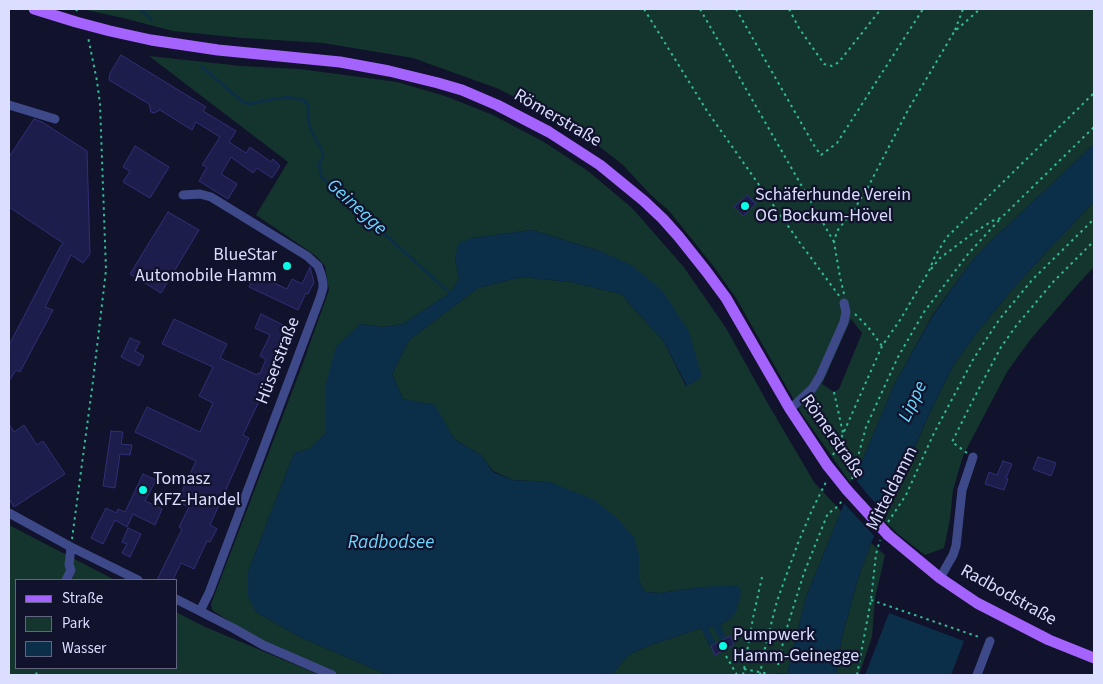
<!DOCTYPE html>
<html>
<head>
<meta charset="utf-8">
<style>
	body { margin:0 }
	#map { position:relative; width:1103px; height:684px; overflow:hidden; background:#11122b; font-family:"Source Sans 3",sans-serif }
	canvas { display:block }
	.frame { position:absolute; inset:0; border:10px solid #dbdeff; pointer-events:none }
	.legend { position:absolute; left:15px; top:579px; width:162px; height:90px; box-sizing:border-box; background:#11122b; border:1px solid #626480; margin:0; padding:6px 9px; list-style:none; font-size:15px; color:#dbdeff }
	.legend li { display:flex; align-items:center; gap:10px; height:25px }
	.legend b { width:25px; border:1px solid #626480 }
</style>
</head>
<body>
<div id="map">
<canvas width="1103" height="684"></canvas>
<div class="frame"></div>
<ul class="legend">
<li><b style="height:6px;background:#a563fe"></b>Straße</li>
<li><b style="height:14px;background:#14352d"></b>Park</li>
<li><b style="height:14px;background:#0b2e49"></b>Wasser</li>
</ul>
</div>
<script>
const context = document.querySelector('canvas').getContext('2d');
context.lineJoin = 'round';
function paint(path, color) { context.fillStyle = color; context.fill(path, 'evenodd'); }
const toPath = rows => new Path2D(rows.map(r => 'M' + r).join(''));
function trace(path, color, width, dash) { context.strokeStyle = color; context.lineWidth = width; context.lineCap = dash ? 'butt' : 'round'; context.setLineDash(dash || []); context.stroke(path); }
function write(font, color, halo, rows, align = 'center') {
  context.font = font + ' "Source Sans 3",sans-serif'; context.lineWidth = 4.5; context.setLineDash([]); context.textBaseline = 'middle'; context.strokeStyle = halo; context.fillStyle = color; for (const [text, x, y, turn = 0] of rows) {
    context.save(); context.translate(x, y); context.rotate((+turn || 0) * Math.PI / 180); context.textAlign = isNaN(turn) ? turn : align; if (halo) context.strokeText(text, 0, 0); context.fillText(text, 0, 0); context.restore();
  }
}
paint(toPath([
	[82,9,1094,9,1094,144,989,243,971,262,932,316,894,385,852,485,802,414,736,298,714,267,670,212,650,194,623,165,578,130,499,89,413,58,323,43,242,38,173,31,123,18],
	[851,319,862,333,839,389,834,392,822,384],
	[149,56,242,66,300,69,397,82,445,96,493,115,544,142,588,171,632,208,683,266,726,328,767,402,814,482,841,511,806,597,787,674,777,673,776,675,612,675,628,655,648,646,701,628,710,646,715,643,707,627,712,626,725,637,720,625,731,618,702,587,660,593,645,592,639,580,639,555,550,482,513,480,493,471,481,455,454,439,434,405,403,399,392,374,409,340,478,288,521,277,571,282,621,294,664,342,686,386,701,377,600,251,532,230,472,238,455,258,459,279,450,293,403,324,383,327,360,324,326,383,326,433,309,449,294,453,248,572,256,612,300,637,388,675,339,675,254,637,212,610,211,604,303,363,329,290,325,266,316,256,256,215,288,162],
	[1094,202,1094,267,1078,284,1030,340,1007,372,963,456,953,490,950,519,944,548,925,555,898,534,883,519,933,406,954,364,979,330,1010,292,1049,249],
	[9,525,115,580,16,580,16,668,176,668,176,612,203,626,320,675,9,675],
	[871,543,885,555,875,598,872,637,859,675,836,675,842,637,858,579]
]), '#14352d');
paint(toPath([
	[1094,144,1094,202,1049,249,1010,292,979,330,954,364,933,406,871,543,858,579,842,637,836,675,776,675,776,673,787,674,806,597,841,511,894,385,932,317,971,262,989,243],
	[532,230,600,251,631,265,662,290,689,332,702,377,687,386,664,342,621,294,571,282,521,277,478,288,409,340,392,374,403,399,435,405,454,439,481,455,493,472,513,480,550,482,594,500,615,516,634,537,639,555,639,580,645,592,660,593,702,587,738,585,741,591,737,610,731,618,720,625,726,637,720,640,712,626,708,627,716,643,710,646,701,628,648,646,628,655,612,675,388,675,300,637,256,612,248,597,248,572,294,453,309,449,326,433,326,383,336,347,360,324,383,327,403,324,450,293,459,279,455,258,459,243,472,238],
	[889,613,964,641,951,675,865,675]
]), '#0b2e49');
paint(toPath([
	[853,476,867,494,887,515,876,538,842,501]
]), '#11122b');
trace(toPath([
	[141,9,152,20],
	[201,66,243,102,250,104,268,100,288,97,303,100,308,105,308,120,311,130,322,150,323,157,319,164,321,177,450,293]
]), '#0b2e49', 2.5);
const building = toPath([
	[121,55,206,107,203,111,236,131,229,142,246,153,250,147,271,162,273,159,280,166,272,178,257,168,253,173,231,157,221,174,237,184,228,199,199,181,207,167,202,165,220,137,196,122,192,130,160,110,154,113,151,112,149,104,109,80,110,73,121,55],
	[34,119,42,122,87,151,90,254,83,263,71,255,45,307,53,310,20,372,16,370,9,381,9,345,60,247,63,243,9,207,9,157,34,119],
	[135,146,169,167,150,198,123,182,130,171,123,167,135,146],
	[747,195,756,204,743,216,734,207,747,195],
	[168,212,199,230,161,293,130,274,168,212],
	[310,267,314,282,308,294,306,293,298,310,249,287,255,274,287,289,292,279,302,284,310,267],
	[261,314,289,328,278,349,286,353,280,366,274,363,267,377,269,378,261,395,262,395,243,435,249,438,210,525,217,529,210,542,207,541,194,569,181,563,173,580,157,580,182,529,179,527,189,507,177,502,196,461,135,432,147,407,200,432,213,403,199,396,213,367,162,344,174,319,227,344,220,358,257,375,258,373,260,374,266,359,260,356,270,335,255,328,261,314],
	[130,338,140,342,135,351,144,356,139,366,121,357,130,338],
	[9,424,14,432,24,425,37,445,43,441,65,474,14,507,9,499,9,424],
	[111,431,123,432,121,444,132,445,130,455,120,454,115,488,103,486,111,431],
	[1038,457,1056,463,1051,476,1033,469,1038,457],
	[1003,461,1012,464,1006,478,1008,479,1004,490,985,484,989,472,997,475,1003,461],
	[143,474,156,480,145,501,162,509,155,525,133,514,127,527,115,520,103,544,91,538,106,508,116,513,118,509,125,512,143,474],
	[128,528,141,534,130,557,122,553,127,544,122,542,128,528],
	[730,636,734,645,715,655,711,646,730,636]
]);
paint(building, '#1d1d4b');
trace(building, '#2f3077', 1);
trace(toPath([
	[76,9,77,11],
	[644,9,707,111,800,243,840,297],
	[700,9,834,242],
	[736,9,815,147,821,155,837,143,923,9],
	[789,9,799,28,824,64,832,66,839,62,881,9],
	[955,30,963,9],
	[931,269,940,258,972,234,992,221,1001,218,1094,127],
	[844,294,840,277,834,242,837,231,853,211,867,189,908,110,954,32,980,9],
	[855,314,868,327,882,346],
	[834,392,843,433],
	[967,453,952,442,974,398,1001,347,1016,326,1054,281,1094,241],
	[833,455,843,434,882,346,900,320,929,271,935,256,947,237,1094,93],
	[852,479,866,427,898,357,924,312,968,254,1001,218],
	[888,522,906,495,934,433,974,358,987,338,999,320,1032,280,1094,219],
	[72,539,93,381,106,270,100,104,97,81,88,37],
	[871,600,979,637],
	[726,656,737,675],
	[778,665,785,634,804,573,828,513,834,510,843,500],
	[744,669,769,674],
	[36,675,38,668],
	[743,675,753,618,762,577],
	[760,675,764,652,777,601,798,543,812,510,827,480],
	[857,675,871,600,876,554,880,540]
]), '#31bc98', 2, [2.5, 4]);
trace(toPath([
	[9,105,55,119],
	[183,195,200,194,211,197,307,256,318,266,321,274,323,283,323,288,320,298,209,593,200,611],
	[790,409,812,389,820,376,844,322,846,312,844,303],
	[9,513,71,547,138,580],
	[940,578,953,555,956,546,962,490,973,457],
	[66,580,71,570,69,565,71,547],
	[176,599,233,628,263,645,332,675],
	[977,675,990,641]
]), '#3d4989', 9);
trace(toPath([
	[34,9,76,22,110,31,151,40,218,50,340,62,389,71,438,83,462,90,497,105,549,132,600,165,644,201,663,219,679,237,706,271,726,298,790,409,827,465,847,490],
	[888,535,940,578,977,603,1049,640,1094,658]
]), '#a563fe', 11);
trace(toPath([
	[847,490,888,535]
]), '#a563fe', 11);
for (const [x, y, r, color] of [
	[745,206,5,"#09fde4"],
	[287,266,5,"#09fde4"],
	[143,490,5,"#09fde4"],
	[723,646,5,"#09fde4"]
]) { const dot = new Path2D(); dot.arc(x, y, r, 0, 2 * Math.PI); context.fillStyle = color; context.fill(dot); trace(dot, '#11122b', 2); }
write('18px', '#dbdeff', '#11122b', [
	["Römerstraße",557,119,30],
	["Hüserstraße",279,361,-69],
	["Römerstraße",832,437,55],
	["Mitteldamm",893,489,-63],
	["Radbodstraße",1008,596,29]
]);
write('18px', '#dbdeff', '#11122b', [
	["Schäferhunde Verein",755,196],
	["OG Bockum-Hövel",755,217],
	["BlueStar",277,256,"right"],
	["Automobile Hamm",277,277,"right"],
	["Tomasz",153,480],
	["KFZ-Handel",153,501],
	["Pumpwerk",733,636],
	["Hamm-Geinegge",733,657]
], 'left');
write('italic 19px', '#6ad7fe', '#11122b', [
	["Geinegge",356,208,42],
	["Lippe",914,402,-65],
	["Radbodsee",391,544]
]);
</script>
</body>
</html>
